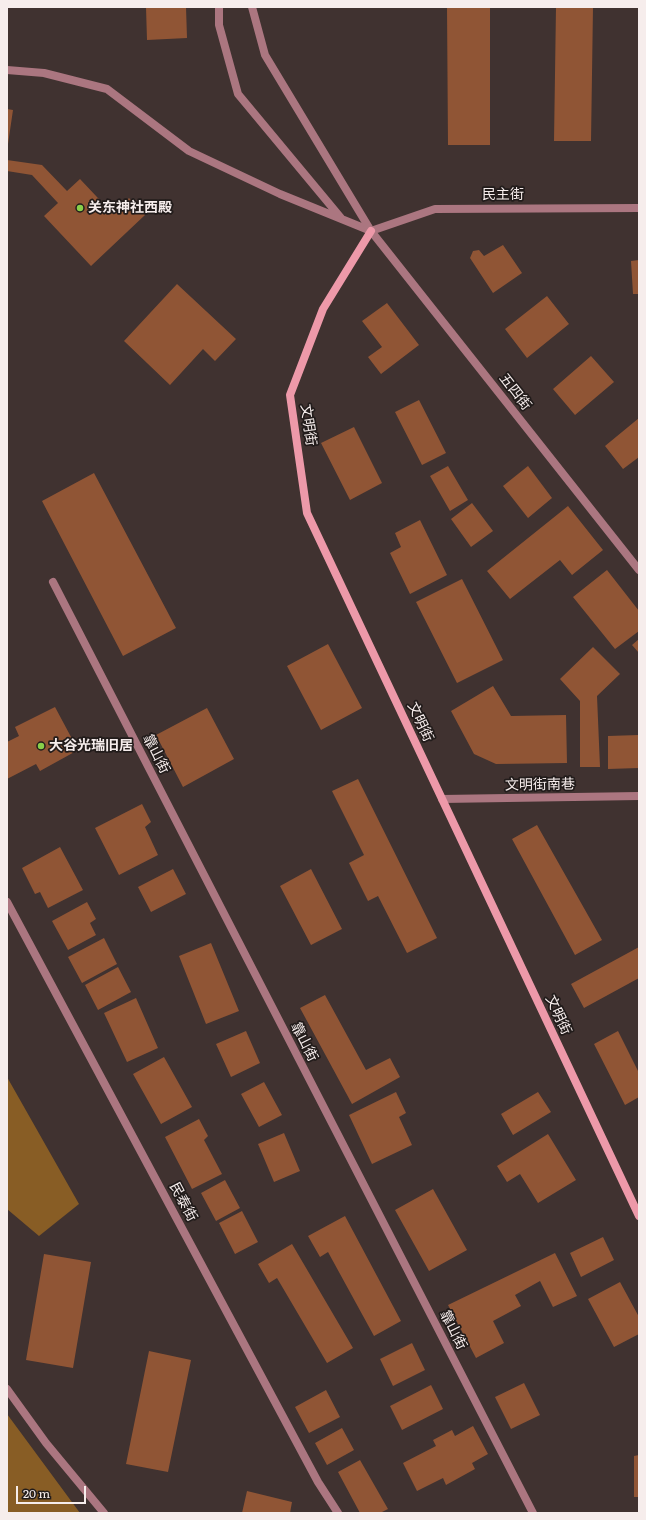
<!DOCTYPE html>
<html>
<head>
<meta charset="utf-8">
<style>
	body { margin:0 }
	#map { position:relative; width:646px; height:1520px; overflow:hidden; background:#403230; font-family:Literata,serif }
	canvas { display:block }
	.frame { position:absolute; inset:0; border:8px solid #f6edec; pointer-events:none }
	.scale { position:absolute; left:16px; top:1486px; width:70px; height:18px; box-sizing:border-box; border:2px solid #f6edec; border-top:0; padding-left:5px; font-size:12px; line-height:14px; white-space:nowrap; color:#f6edec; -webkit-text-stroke:3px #221c1b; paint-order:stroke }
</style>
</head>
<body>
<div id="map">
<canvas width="646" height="1520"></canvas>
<div class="frame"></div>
<div class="scale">20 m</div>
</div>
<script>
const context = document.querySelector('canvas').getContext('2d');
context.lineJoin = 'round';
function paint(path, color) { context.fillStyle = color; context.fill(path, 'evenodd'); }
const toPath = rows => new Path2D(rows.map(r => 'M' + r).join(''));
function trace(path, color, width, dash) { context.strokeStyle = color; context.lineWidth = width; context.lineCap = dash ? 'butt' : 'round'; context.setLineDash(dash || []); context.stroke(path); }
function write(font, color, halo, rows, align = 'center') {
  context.font = font + ' Literata,"Noto Sans SC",serif'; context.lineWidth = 3.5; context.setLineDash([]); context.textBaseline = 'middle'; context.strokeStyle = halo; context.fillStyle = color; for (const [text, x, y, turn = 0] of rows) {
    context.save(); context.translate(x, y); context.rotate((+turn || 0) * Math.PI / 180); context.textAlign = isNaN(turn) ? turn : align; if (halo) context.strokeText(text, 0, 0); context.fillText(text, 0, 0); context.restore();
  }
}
paint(toPath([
	[7,1077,79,1204,39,1236,7,1209],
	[7,1414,80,1513,7,1513]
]), '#885d25');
paint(toPath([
	[146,7,186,7,187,38,147,40],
	[447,7,490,7,490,145,448,145],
	[556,7,593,7,591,141,554,141],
	[7,109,13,110,8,144,7,144],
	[7,160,42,165,67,191,80,179,113,214,129,198,145,215,91,266,44,216,58,203,32,175,7,171],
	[503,245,522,273,493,293,470,258,473,251,479,250,484,256],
	[639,260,639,294,633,294,631,261],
	[177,284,236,339,215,361,203,349,170,385,124,341],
	[547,296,569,324,527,358,505,329],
	[387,303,419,345,381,374,368,357,382,347,362,321],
	[591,356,614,382,575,415,553,389],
	[419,400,446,453,422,465,395,412],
	[639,418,639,457,623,469,605,446],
	[354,427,382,483,350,500,321,443],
	[448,466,468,500,450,511,430,476],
	[528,466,552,498,528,518,503,486],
	[94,473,176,628,123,656,42,501],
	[472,503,493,531,471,547,451,519],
	[568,506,603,550,572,575,560,560,510,599,487,571],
	[420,520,447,575,410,594,390,553,401,547,395,533],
	[607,570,639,611,639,631,615,649,573,597],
	[462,579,503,660,457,683,416,602],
	[639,639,639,653,632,645],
	[328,644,362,708,321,730,287,666],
	[593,647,620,674,597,696,600,767,580,767,580,701,560,679],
	[493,686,511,716,566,715,567,763,496,764,474,754,451,711],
	[55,707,78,750,40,771,36,764,7,779,7,742,19,736,15,727],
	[207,708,234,759,183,787,156,735],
	[639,735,639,768,608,769,608,736],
	[358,779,437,938,407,953,378,896,368,901,349,863,364,855,332,791],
	[142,804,151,822,145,827,158,855,119,875,95,828],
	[537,825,602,940,575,955,512,839],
	[60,847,83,890,48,908,40,892,35,894,22,868],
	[173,869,186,894,151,912,138,887],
	[311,869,342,929,311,945,280,886],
	[87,902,96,919,90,923,96,935,68,950,52,921],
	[104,938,117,964,82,983,68,957],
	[211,943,239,1011,206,1024,179,956],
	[639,947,639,978,584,1008,571,984],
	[118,967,131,992,98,1010,85,985],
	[325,995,366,1070,390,1058,400,1077,352,1104,300,1008],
	[136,998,158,1048,127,1062,104,1013],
	[246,1031,260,1063,231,1077,216,1044],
	[618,1031,639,1073,639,1097,625,1105,594,1044],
	[164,1057,192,1107,161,1124,133,1074],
	[264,1082,282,1115,259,1127,241,1094],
	[396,1092,406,1113,399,1117,412,1145,372,1164,349,1115],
	[538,1092,551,1112,513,1135,501,1114],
	[199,1119,208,1136,204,1140,222,1174,192,1189,165,1137],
	[284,1133,300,1171,274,1182,258,1144],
	[548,1134,576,1180,538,1203,520,1174,507,1182,497,1166],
	[225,1180,240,1208,216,1221,201,1193],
	[433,1189,467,1250,429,1271,395,1210],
	[242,1211,258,1242,235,1254,219,1223],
	[345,1216,401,1321,374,1336,328,1252,320,1257,308,1236],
	[603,1237,614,1260,581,1277,570,1253],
	[292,1244,353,1348,327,1363,277,1278,269,1283,258,1264],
	[555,1253,577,1296,553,1307,540,1281,515,1295,521,1306,493,1321,504,1343,476,1358,448,1305],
	[44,1254,91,1262,73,1368,26,1360],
	[620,1282,639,1317,639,1334,614,1347,588,1299],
	[412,1343,425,1370,393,1386,380,1359],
	[149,1351,191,1360,168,1472,126,1464],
	[524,1383,540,1415,511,1429,495,1397],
	[431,1385,443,1409,402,1430,390,1406],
	[326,1390,340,1417,309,1433,295,1407],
	[473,1426,488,1454,472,1463,475,1469,446,1485,443,1478,417,1491,403,1463,436,1446,433,1440,452,1430,455,1436],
	[342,1428,354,1450,327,1465,315,1443],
	[639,1455,639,1497,634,1497,634,1456],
	[360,1460,388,1509,380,1513,360,1513,338,1472],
	[247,1491,292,1502,290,1513,242,1513]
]), '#905535');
trace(toPath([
	[219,7,219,25,238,94,341,218],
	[7,70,44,73,107,89,189,151,280,194,371,231]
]), '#ab7680', 8);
trace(toPath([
	[252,7,265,55,371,231,639,570],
	[371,231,435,209,639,208],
	[53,582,533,1513],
	[442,799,639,796],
	[7,902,318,1482,338,1513],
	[7,1389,46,1443,104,1513]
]), '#ab7680', 8);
trace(toPath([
	[371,231,323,309,290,395,307,513,639,1216]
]), '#ed99a9', 8);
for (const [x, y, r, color] of [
	[80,208,4,"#88cf4a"],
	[41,746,4,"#88cf4a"]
]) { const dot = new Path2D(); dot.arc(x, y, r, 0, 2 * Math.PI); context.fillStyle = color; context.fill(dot); trace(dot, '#221c1b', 1.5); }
write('14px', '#f6edec', '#221c1b', [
	["民主街",503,195],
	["五四街",515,392,52],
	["文明街",308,425,82],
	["文明街",420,722,65],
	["靠山街",156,754,63],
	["文明街南巷",540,785,-1],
	["文明街",558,1015,65],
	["靠山街",304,1042,63],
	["民泰街",183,1202,62],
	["靠山街",453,1330,63]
]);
write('bold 14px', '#f6edec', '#221c1b', [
	["关东神社西殿",88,208],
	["大谷光瑞旧居",49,746]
], 'left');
</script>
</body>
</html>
